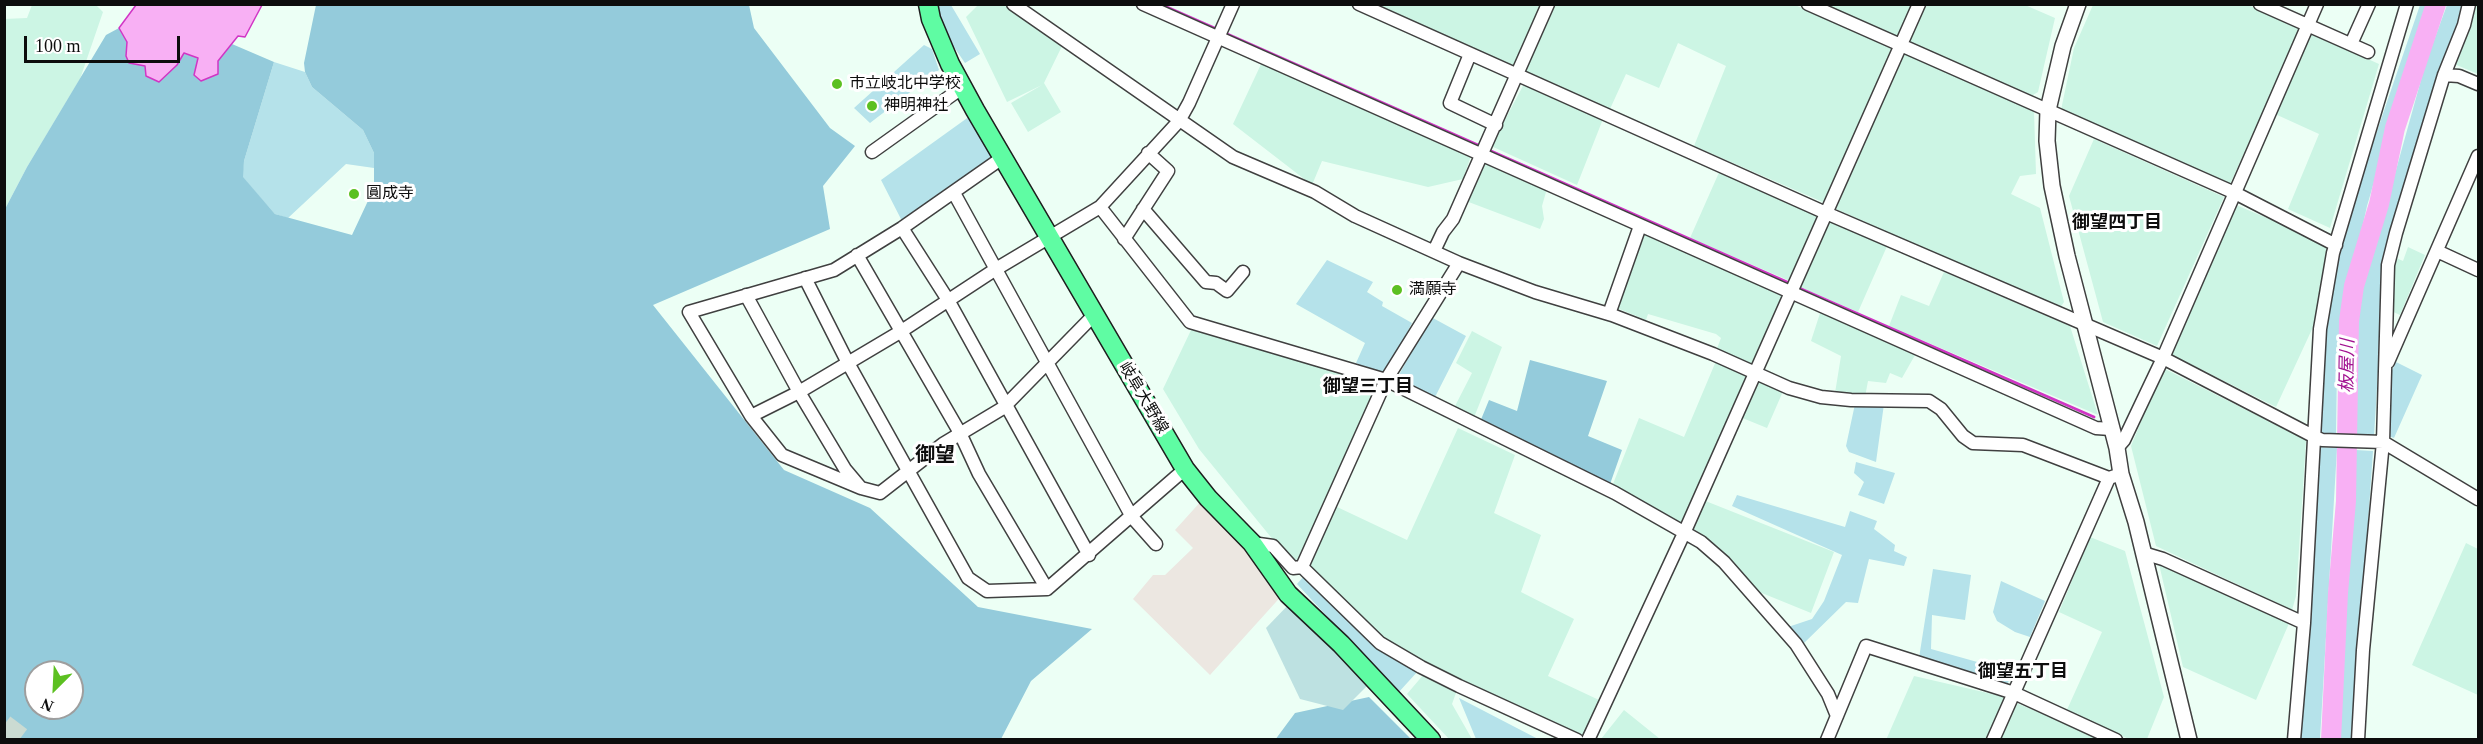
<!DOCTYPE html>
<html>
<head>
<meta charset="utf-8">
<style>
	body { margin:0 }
	#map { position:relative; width:2483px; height:744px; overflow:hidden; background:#ecfff5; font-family:"Times New Roman",serif }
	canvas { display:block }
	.frame { position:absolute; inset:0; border:6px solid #0d0d0d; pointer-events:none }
	.north { position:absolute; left:24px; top:660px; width:60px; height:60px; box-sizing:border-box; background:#fff; border:2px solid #9e9e9e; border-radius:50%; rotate:204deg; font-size:16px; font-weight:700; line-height:24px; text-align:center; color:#0d0d0d }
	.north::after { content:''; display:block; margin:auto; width:21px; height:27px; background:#5cc021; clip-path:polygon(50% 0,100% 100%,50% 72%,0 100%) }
	.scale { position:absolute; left:24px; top:36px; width:156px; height:27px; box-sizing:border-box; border:3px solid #0d0d0d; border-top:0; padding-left:8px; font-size:18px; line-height:21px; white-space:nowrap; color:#0d0d0d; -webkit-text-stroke:4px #fff; paint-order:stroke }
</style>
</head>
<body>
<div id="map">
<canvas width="2483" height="744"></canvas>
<div class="frame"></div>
<div class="north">N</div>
<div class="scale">100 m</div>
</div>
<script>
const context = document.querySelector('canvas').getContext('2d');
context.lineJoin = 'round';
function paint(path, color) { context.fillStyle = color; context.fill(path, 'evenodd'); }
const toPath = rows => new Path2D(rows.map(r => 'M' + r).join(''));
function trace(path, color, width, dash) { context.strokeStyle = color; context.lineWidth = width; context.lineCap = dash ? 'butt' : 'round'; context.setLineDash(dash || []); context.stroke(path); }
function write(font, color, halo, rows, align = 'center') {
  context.font = font + ' "Times New Roman","Noto Sans JP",serif'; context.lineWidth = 6; context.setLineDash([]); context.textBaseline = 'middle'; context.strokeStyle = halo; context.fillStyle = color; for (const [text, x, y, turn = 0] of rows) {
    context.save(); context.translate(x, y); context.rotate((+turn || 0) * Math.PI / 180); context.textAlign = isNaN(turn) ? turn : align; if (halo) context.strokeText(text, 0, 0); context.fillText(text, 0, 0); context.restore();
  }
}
paint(toPath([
	[1203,499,1285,592,1210,675,1133,599,1153,575,1165,575,1193,548,1175,530]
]), '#ece7e1');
paint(toPath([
	[32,5,96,5,103,12,80,79,27,167,5,209,4,19,27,18],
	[978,5,1008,5,1063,44,1044,83,1061,112,1028,132,1011,103,1042,85,1007,102,966,17],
	[1373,5,1542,5,1515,68],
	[1553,5,1795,5,1893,49,1825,203,1694,146,1726,66,1678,43,1659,88,1626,74,1610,109,1525,71],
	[1823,5,1912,5,1897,37],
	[1923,5,2025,5,2055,18,2038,92,2028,98,1907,43],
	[2093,5,2248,5,2301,28,2230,184,2061,110,2074,48],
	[2474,5,2478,5,2478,74,2454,64],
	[2310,33,2379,64,2330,228,2288,209,2319,134,2275,114],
	[1905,50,2034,111,2036,174,2020,176,2011,194,2040,208,2064,302,2060,308,1836,209],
	[1263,60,1472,153,1463,179,1428,187,1322,161,1312,185,1233,124],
	[1524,84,1603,119,1577,185,1491,146],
	[2094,139,2224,197,2157,346,2103,322,2069,196],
	[1486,159,1548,185,1542,206,1544,219,1540,229,1466,201],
	[1721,168,1822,214,1790,281,1690,238],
	[2236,205,2331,245,2313,327,2276,407,2172,355],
	[1829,218,1888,244,1858,312,1799,287],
	[1644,227,1785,295,1755,362,1751,366,1716,351,1721,338,1716,334,1648,314,1646,320,1617,308],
	[2408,247,2425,255,2400,315,2389,310,2394,257,2403,261],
	[1944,272,2070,326,2098,415,1889,326,1901,295,1929,306],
	[1822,307,1919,348,1902,378,1890,373,1886,383,1868,381,1865,397,1835,393,1841,356,1811,341],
	[1192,328,1345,374,1376,386,1303,557,1292,563,1199,449,1163,389],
	[1472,331,1502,347,1473,420,1454,408,1472,373,1456,363],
	[1716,361,1748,377,1681,526,1611,489,1639,418,1684,437],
	[2163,368,2306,440,2296,596,2292,610,2156,546,2131,446],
	[1757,377,1784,389,1767,428,1740,417],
	[1458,428,1515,455,1494,513,1541,535,1521,592,1574,619,1548,676,1599,700,1586,739,1467,690,1382,641,1308,570,1335,506,1407,540],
	[1703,500,1834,552,1811,613,1752,589,1691,531],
	[2090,537,2125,551,2164,697,2147,739,2129,739,2066,712,2102,632,2059,612],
	[2466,543,2478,549,2478,695,2412,665],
	[2159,564,2290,621,2256,700,2183,667],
	[1424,674,1457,690,1452,704,1472,739,1449,739,1407,694],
	[1914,676,2005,697,1987,739,1886,740],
	[2016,703,2104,739,2000,740],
	[1624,710,1660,739,1601,739]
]), '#ccf5e4');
paint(toPath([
	[938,5,951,5,980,54,965,63,943,31],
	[2420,5,2429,5,2397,103,2367,206,2353,269,2337,365,2336,435,2321,435,2319,386,2336,259,2356,193],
	[2447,5,2464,5,2441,72,2387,260,2379,355,2374,436,2355,436,2355,344,2363,289,2426,62],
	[924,45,932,49,939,70,870,123,854,108],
	[274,62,305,72,312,87,363,130,374,153,374,168,346,164,288,218,275,214,242,177,244,161],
	[970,116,995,161,902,221,881,180],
	[1327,260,1373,282,1367,292,1383,302,1382,306,1412,323,1387,370,1378,374,1356,363,1365,343,1296,304],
	[1431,317,1466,336,1433,401,1395,382],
	[2396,362,2422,375,2394,438,2386,435,2388,379],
	[1855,404,1884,404,1876,462,1849,452,1846,446],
	[2315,447,2337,448,2320,739,2296,740],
	[2356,450,2373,451,2353,739,2336,740],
	[1856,462,1895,473,1884,504,1858,495,1864,482,1854,473],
	[1737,495,1845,527,1850,511,1877,521,1874,529,1895,545,1894,551,1907,557,1904,566,1869,559,1858,603,1846,602,1802,645,1785,628,1812,619,1824,601,1842,555,1732,506],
	[1933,569,1971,575,1965,620,1932,615,1931,649,1988,665,1987,670,2010,678,2007,685,1953,666,1919,658],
	[1304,576,1418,671,1398,693,1297,584],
	[2001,581,2045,601,2030,637,2015,632,1997,621,1993,612],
	[1459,698,1538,739,1476,739]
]), '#b5e2ea');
paint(toPath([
	[316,5,749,5,754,28,830,128,855,146,823,186,830,229,653,305,784,470,870,508,978,607,1092,629,1031,681,1001,739,5,740,5,209,27,167,106,35,119,28,127,42,126,56,177,65,183,52,198,58,194,75,218,61,232,44,274,62,244,161,243,177,275,214,352,235,374,188,374,153,363,130,312,87,305,72,304,63],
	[36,672,72,672,72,708,36,708],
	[1530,360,1607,381,1588,436,1622,450,1609,487,1480,422,1489,400,1517,411],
	[1369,697,1411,739,1275,740,1295,713]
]), '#94cbdb');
paint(toPath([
	[1291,602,1371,682,1343,710,1300,699,1266,628]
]), '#bde1e1');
const water = toPath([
	[136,5,136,4,262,5,245,37,238,36,218,61,218,74,201,81,194,75,198,58,184,53,177,65,159,82,146,76,145,66,129,63,126,56,127,42,119,28,136,5]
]);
paint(water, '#f8b0f4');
trace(water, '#d135c5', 1.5);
trace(toPath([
	[1160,4,1219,30],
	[1225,33,1478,145],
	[1491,151,1787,282],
	[1799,288,2094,417]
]), '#d135c5', 3);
trace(toPath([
	[2331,740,2338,593,2346,501,2349,321,2354,286,2379,204,2395,128,2436,4]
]), '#f8b0f4', 20);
trace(toPath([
	[4,725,24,740]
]), '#cbdbd2', 21, [21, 10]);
const minor = toPath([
	[1013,4,1233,157,1315,192,1355,216,1459,263,1535,292,1612,315,1713,354,1789,388,1821,397,1851,400,1929,401,1941,409,1963,436,1973,443,2023,445,2109,478,2121,474],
	[1143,4,2096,428,2111,429],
	[1359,4,1826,213,2163,358,2313,436,2322,440,2383,442,2478,499],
	[1808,4,2235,193,2336,245],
	[2260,4,2368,52],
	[2351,44,2369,4],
	[1470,54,1450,103,1496,125],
	[2444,75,2459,76,2478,84],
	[872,152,963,87],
	[954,193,1132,517,1156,544],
	[1100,207,1190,322,1386,380,1615,493,1701,542,1724,562,1796,644,1828,694,1837,716],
	[1143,209,1206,282,1216,283,1227,291,1243,272],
	[902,228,948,300,1089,555],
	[1124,239,1168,171,1148,153],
	[1434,251,1443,232,1453,219,1548,4],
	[2437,251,2478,270],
	[857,255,960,433,979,474,1047,589,1185,469],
	[805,278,848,363,968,578,987,591,1047,589],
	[746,295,799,392,845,469,861,488,880,493,943,444,1003,408,1094,315],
	[1609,314,1640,226],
	[2388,362,2478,156],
	[751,416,799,392,900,332,996,269,1100,207,1179,121,1189,103,1233,4],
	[2117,448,2124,440,2163,358,2317,4],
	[861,488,782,455,751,416,689,312,834,270,902,228,1002,158],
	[1252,543,1273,546,1293,568,1302,567,1386,380,1459,263],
	[2143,553,2163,559,2304,623],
	[1302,567,1380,643,1421,667,1459,686,1577,740],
	[1588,740,1685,531,1919,4],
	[1827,740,1866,646,2014,693,2116,740],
	[1993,740,2109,478],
	[2294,740,2304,623,2320,329,2333,253,2407,4],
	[2358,740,2363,650,2383,442,2388,265,2396,233,2444,75,2464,25,2469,4]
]);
const tertiary = toPath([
	[2078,4,2063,46,2048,110,2047,141,2052,186,2067,256,2117,448,2121,474,2136,522,2189,740]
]);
const primary = toPath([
	[928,4,931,19,950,64,975,110,1185,469,1208,498,1252,543,1288,594,1341,644,1431,740]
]);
trace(minor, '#404040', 15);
trace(tertiary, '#404040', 18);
trace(primary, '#1e1e1e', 21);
trace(minor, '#fff', 12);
trace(tertiary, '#fff', 15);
trace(primary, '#5ffca3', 18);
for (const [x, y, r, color] of [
	[837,84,6,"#5cc021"],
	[872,106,6,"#5cc021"],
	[354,194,6,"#5cc021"],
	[1397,290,6,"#5cc021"]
]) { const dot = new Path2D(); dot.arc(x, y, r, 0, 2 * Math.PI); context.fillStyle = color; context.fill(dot); trace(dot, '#fff', 2); }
write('16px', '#0d0d0d', '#fff', [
	["市立岐北中学校",849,84],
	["神明神社",884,106],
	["圓成寺",366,194],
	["満願寺",1409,290]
], 'left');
write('16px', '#0d0d0d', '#fff', [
	["岐阜大野線",1143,398,59]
]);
write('bold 18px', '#0d0d0d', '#fff', [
	["御望四丁目",2117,223],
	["御望三丁目",1368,387],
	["御望五丁目",2023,672]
]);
write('italic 18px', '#a21391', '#fff', [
	["板屋川",2348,366,-89]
]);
write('bold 20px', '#0d0d0d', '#fff', [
	["御望",935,456]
]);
</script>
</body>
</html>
